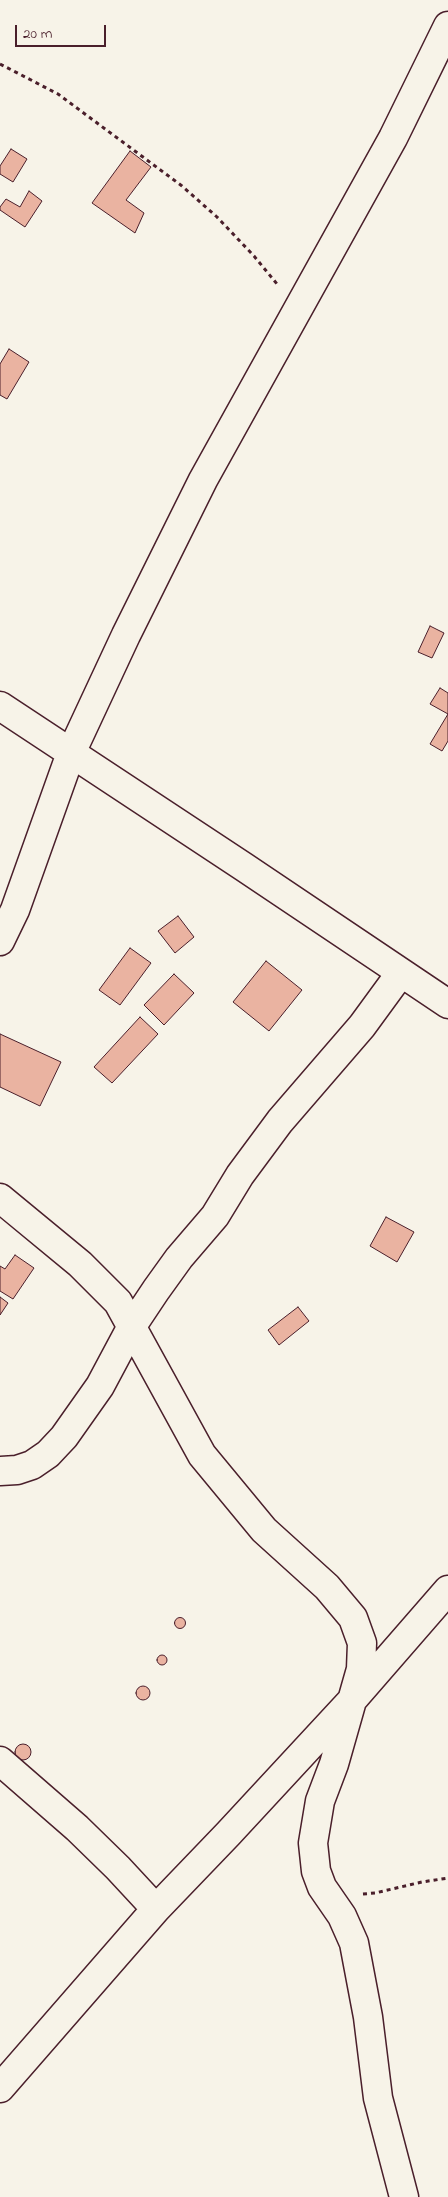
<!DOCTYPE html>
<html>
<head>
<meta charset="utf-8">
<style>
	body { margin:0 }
	#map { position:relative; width:448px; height:2197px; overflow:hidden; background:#f7f3e8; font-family:"Indie Flower",sans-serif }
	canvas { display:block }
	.scale { position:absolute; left:15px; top:25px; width:91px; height:22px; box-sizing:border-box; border:2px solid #4a1f2b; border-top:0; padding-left:6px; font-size:15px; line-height:18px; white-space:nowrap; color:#4a1f2b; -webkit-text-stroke:4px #f7f3e8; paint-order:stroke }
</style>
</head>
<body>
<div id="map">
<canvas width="448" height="2197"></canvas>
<div class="scale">20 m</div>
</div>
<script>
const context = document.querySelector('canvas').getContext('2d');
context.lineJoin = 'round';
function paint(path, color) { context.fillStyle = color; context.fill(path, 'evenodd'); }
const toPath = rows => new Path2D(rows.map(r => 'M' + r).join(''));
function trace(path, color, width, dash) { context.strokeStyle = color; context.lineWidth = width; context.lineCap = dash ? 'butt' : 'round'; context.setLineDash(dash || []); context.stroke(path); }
const building = toPath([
	[11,149,27,159,13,182,0,174,0,166,11,149],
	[130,151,151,167,126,200,144,213,135,233,92,203,130,151],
	[29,191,42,201,25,227,0,210,0,207,6,199,20,207,29,191],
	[9,349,29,362,7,399,0,395,0,364,9,349],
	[430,626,444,633,432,658,418,652,430,626],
	[440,688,448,693,448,741,442,751,430,744,448,714,430,704,440,688],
	[178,916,194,937,175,953,158,931,178,916],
	[130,948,151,963,120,1005,99,990,130,948],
	[266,961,302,990,269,1031,233,1002,266,961],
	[174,974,194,993,164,1025,144,1005,174,974],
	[140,1017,158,1034,112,1083,94,1067,140,1017],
	[0,1034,61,1062,40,1106,0,1087,0,1034],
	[386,1217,414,1232,397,1262,370,1246,386,1217],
	[15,1255,34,1268,13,1299,0,1291,0,1266,5,1269,15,1255],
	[0,1297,8,1303,0,1315,0,1297],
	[298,1307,309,1321,279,1345,268,1330,298,1307],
	'174.5 1623a5.5 5.5 0 1 1 11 0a5.5 5.5 0 1 1-11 0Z',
	'157 1660a5 5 0 1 1 10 0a5 5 0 1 1-10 0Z',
	'136 1693a7 7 0 1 1 14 0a7 7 0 1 1-14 0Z',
	'15 1752a8 8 0 1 1 16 0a8 8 0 1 1-16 0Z'
]);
paint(building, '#eab3a1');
trace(building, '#4a1f2b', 1);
const minor = toPath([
	[0,706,244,867,448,1004],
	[0,941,15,910,71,753,126,635,203,480,393,138,448,26],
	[0,1198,80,1264,118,1302,202,1455,264,1530,327,1587,353,1618,362,1643,361,1669,334,1764,320,1801,313,1843,316,1871,322,1887,342,1916,354,1943,368,2017,378,2098,404,2197],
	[0,1471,17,1470,32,1465,48,1454,64,1437,100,1386,132,1326,156,1290,179,1258,215,1216,240,1175,280,1121,362,1026,400,974],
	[0,1761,77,1828,118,1868,156,1909],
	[0,2088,156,1909,228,1834,354,1698,448,1590]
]);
trace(minor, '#4a1f2b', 31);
trace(toPath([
	[0,64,58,94,182,186,217,217,254,256,277,284],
	[363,1894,375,1893,422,1882,448,1878]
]), '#4a1f2b', 3, [4, 4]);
trace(minor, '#f7f3e8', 28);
</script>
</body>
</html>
